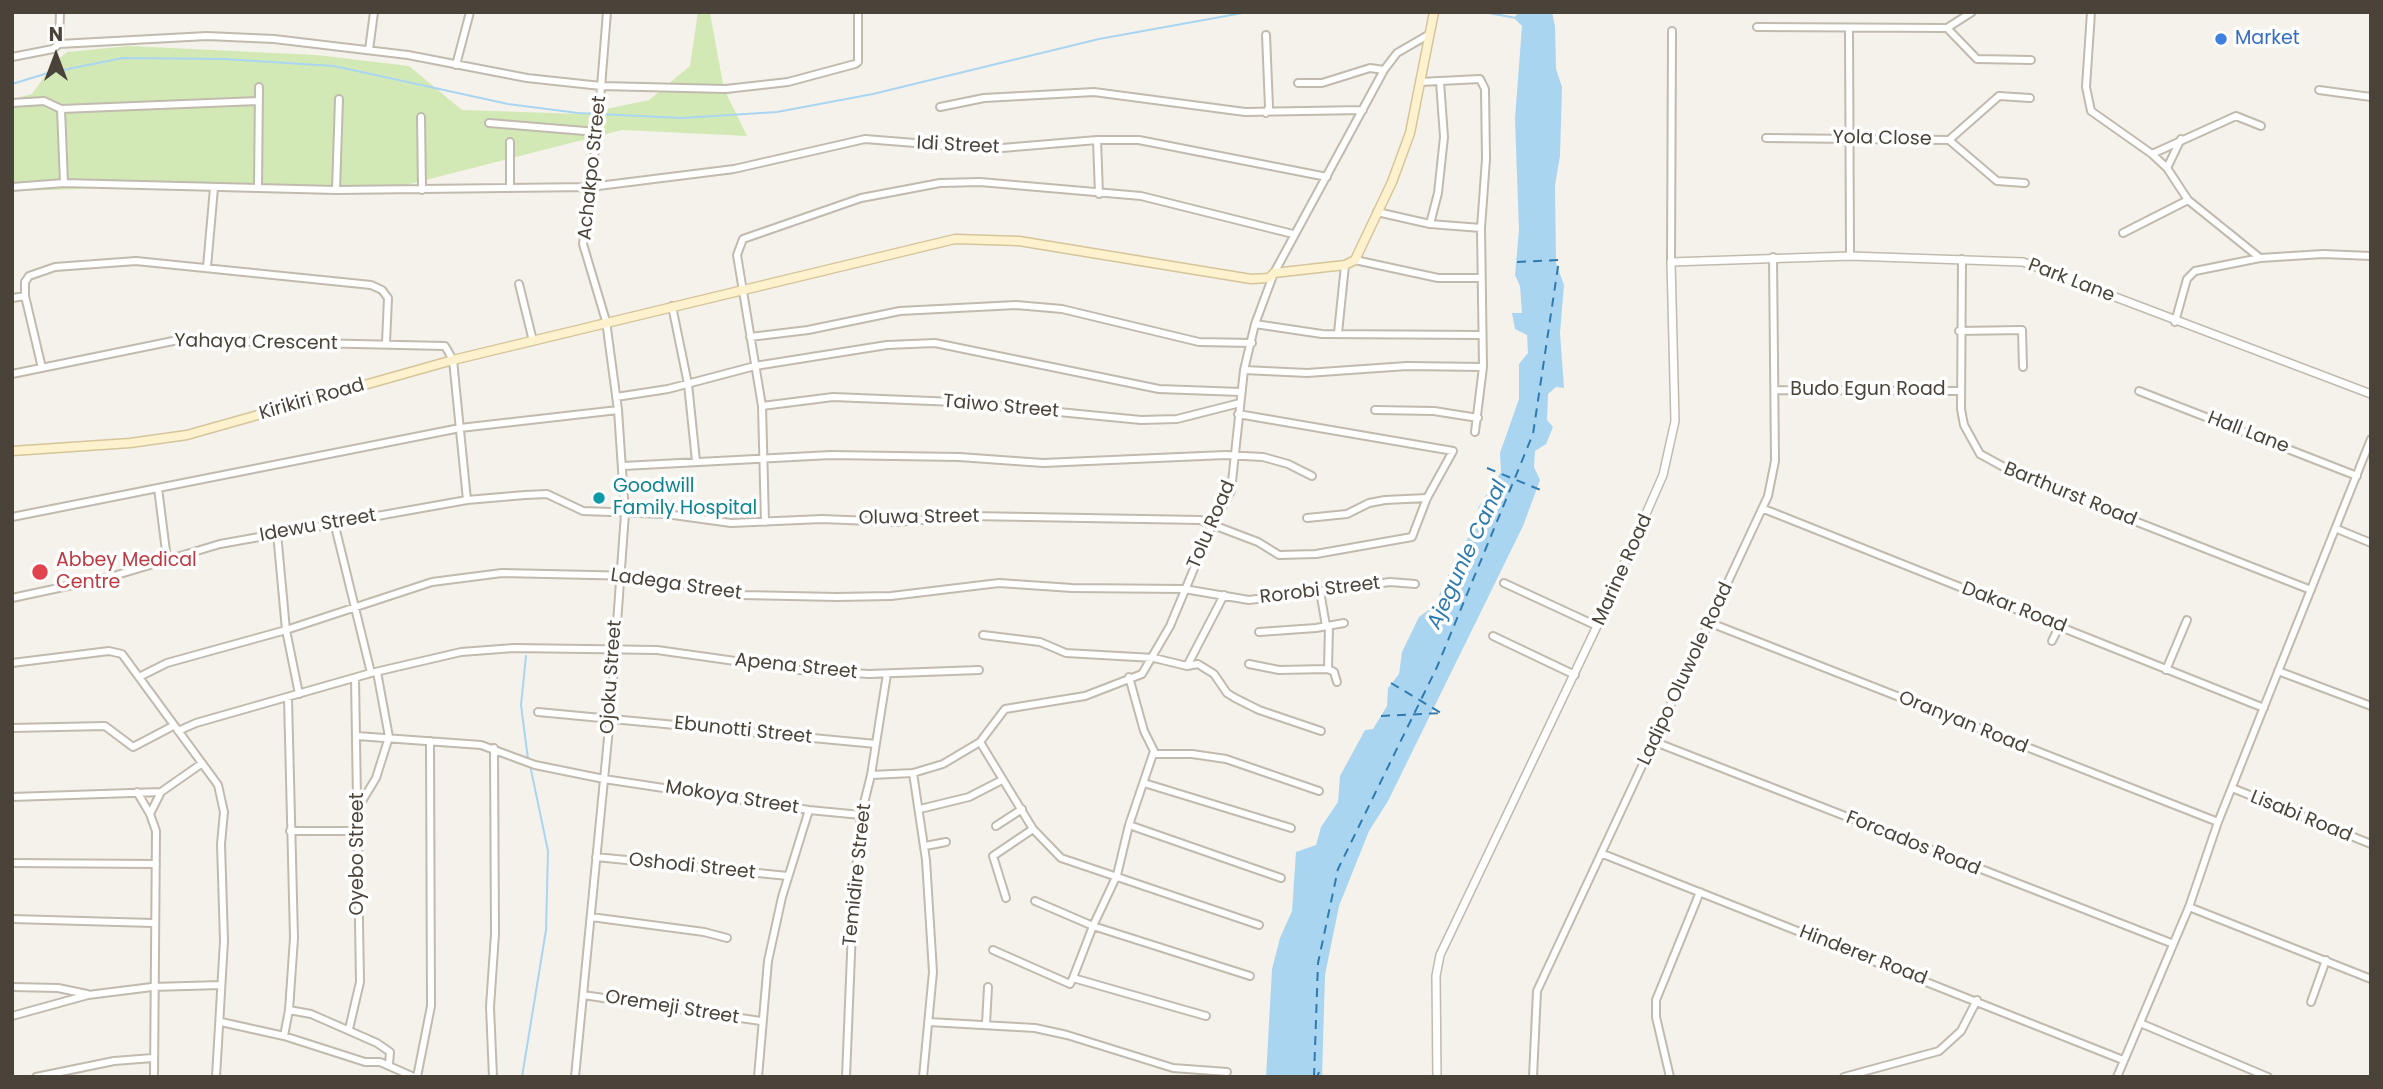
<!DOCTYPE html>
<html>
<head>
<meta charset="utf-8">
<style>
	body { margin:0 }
	#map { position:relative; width:2383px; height:1089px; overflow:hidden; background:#f5f2eb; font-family:Poppins,sans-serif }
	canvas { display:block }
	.frame { position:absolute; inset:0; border:14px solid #4a4339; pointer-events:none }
	.north { position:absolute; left:21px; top:21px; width:70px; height:70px; -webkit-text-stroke:5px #fff; paint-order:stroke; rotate:0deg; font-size:19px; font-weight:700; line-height:28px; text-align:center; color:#4a4339 }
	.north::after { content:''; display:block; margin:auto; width:24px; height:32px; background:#4a4339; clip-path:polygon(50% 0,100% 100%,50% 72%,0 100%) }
</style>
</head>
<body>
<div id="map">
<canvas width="2383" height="1089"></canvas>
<div class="frame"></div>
<div class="north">N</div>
</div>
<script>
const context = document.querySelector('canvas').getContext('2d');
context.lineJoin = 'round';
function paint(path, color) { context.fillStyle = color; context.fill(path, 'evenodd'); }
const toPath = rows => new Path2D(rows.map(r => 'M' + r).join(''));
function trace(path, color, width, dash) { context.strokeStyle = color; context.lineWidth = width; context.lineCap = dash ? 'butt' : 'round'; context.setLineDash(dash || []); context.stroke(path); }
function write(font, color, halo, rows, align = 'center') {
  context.font = font + ' Poppins,sans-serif'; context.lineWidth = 7; context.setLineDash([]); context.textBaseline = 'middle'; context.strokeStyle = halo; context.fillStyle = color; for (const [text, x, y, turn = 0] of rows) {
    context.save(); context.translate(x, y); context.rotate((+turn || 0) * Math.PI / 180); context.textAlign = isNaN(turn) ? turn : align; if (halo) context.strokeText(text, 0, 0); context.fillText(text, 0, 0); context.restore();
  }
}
paint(toPath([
	[698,12,710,13,724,89,747,136,622,130,394,188,154,187,12,191,12,99,32,94,54,63,67,52,129,46,317,55,409,66,462,110,582,114,649,100,690,66]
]), '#d3e9b5');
paint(toPath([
	[1519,12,1552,12,1555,26,1556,69,1562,87,1560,156,1555,185,1556,263,1564,285,1560,333,1564,388,1556,387,1548,394,1547,420,1553,427,1546,444,1535,451,1534,467,1540,480,1523,526,1388,801,1369,831,1339,906,1325,975,1322,1077,1266,1077,1272,969,1280,938,1292,911,1296,852,1316,845,1321,827,1338,802,1340,776,1365,730,1373,729,1387,706,1388,688,1399,674,1402,652,1419,617,1434,606,1460,550,1480,520,1478,508,1501,472,1500,453,1519,399,1519,364,1528,353,1527,335,1515,329,1512,313,1522,313,1520,286,1515,275,1519,230,1515,119,1522,26,1514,18]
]), '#a9d5f1');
trace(toPath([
	[1483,12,1516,18],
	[12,84,48,73,123,58,224,59,334,66,508,104,578,113,682,118,777,112,873,94,1099,39,1248,12],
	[526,656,521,705,528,759],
	[522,1077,546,930,548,851,530,765]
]), '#a9d5f1', 2);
trace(toPath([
	[1487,468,1543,491],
	[1391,683,1441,713],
	[1381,716,1441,713],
	[1314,1077,1318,963,1338,869,1437,667,1533,434,1559,260,1516,262],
	[1317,1077,1319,1072]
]), '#2f7baf', 2, [9, 7]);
const minor = toPath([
	[2091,12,2086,87,2091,111,2152,154,2167,168,2188,200,2260,258,2323,254,2371,256],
	[1757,27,1947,28,1977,59,2031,60],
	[1849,28,1850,256],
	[1947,28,1972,12],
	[1266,35,1269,107,1266,113],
	[59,44,60,12],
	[369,50,374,12],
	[12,57,53,49,59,44,207,36,274,39,408,55,527,78,601,86,726,89,788,82,855,64,858,62,858,12],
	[456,65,470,12],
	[1420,82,1480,79,1485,89,1486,159,1481,228,1483,367,1475,432],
	[1298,83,1322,83,1370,68,1384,70],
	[2319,90,2371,97],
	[12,103,44,101,61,109,64,183],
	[940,107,984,98,1094,92,1245,112,1363,110],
	[61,109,258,101],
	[421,117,422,190],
	[489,123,597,132],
	[1766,138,1949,140,1997,181,2025,183],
	[1097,140,1099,194],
	[1949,140,1999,96,2030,98],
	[510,142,510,187],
	[2152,154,2236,116,2261,126],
	[2167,168,2181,139],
	[12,187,64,183,336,190,590,187,734,169,865,139,990,149,1097,140,1139,140,1327,177],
	[258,187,259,87],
	[336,190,339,99],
	[1377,212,1430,224,1481,228],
	[1430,224,1438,193,1444,137,1440,82],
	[2123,233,2188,200],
	[1962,259,1961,409,1964,425,1980,454,2022,477,2311,590],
	[1355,260,1438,278,1481,278],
	[1671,262,1672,31],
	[207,267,214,188],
	[519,284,533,341],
	[12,298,25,296],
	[672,306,688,384,696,461],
	[2175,322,2187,279,2195,271,2260,258],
	[1255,324,1322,334,1481,335],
	[1959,331,2022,330,2023,367],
	[1338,333,1345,265],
	[750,337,808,330,900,311,1016,305,1062,309,1199,342,1252,343],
	[42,368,25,296,25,282,29,276,55,267,136,261,371,285,382,290,388,298,386,343],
	[1244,370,1307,373,1407,366,1483,367],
	[12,374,178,340,445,346,453,360,467,500],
	[1776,390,1960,391],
	[2139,391,2357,476],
	[616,397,668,389,755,366,887,345,935,343,1159,389,1241,392],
	[762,406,833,397,956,402,1141,420,1177,419,1240,403],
	[1375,410,1434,411,1478,418],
	[623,466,831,455,959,457,1043,463,1225,455,1263,457,1288,464,1312,476],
	[158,488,167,559],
	[1764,509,2264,708],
	[12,517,460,428,618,410],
	[1307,518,1347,514,1369,503,1385,500,1427,498],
	[334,522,371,673],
	[765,522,762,406,737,255,743,239,861,198,940,183,980,182,1141,196,1293,234],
	[2337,529,2371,543],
	[277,533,286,630,299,694],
	[1504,583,1597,626],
	[1320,591,1326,626],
	[12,598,110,577,220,544,467,500,525,495,547,494,583,511,666,514,731,523,822,519,896,522,971,516,1200,520,1258,542,1279,555,1316,554,1412,537,1427,498,1453,451,1238,414],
	[1708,622,2218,822],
	[1329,626,1328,669,1334,672,1337,682],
	[1259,632,1316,628,1344,623],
	[983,635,1040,642,1066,653,1154,658,1187,666,1198,664,1214,674,1227,693,1235,698,1259,710,1321,731],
	[1493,636,1575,675],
	[2052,641,2060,625],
	[12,663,109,651,122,654,218,785,224,812,221,844,224,941,216,1077],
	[1249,664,1279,670,1328,669],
	[1187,666,1224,595],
	[2166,670,2187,620],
	[2278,671,2371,706],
	[141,676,167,663,286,630,432,582,502,573,637,576,743,595,837,597,891,596,999,583,1072,588,1184,589,1249,600,1390,582,1415,584],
	[538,712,876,744],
	[12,728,105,726,133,747,173,726],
	[178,731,196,723,371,673,461,652,514,648,657,650,799,670,869,674,979,670],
	[357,736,481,745,535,765,604,779,809,810,861,815],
	[980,742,1033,829,1061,858,1259,925],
	[1655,742,2171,943],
	[1153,754,1192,754,1226,759,1319,791],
	[913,773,926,860,933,972,923,1077],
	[871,775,913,773,943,764,980,742,1005,709,1085,696,1142,674,1170,626,1213,523,1231,491,1244,370,1255,324,1274,273,1384,70,1397,53,1428,35],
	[1144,783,1291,828],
	[2232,788,2371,844],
	[137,792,150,814],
	[12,797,161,792,201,764],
	[359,806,376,778,389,737,377,672],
	[920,809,969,797,1002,780],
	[1129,825,1281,878],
	[996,826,1022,809],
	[290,831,356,831],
	[925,846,946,842],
	[1603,854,2123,1060],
	[596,857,788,876],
	[12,863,156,864],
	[1006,898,993,856,1033,829],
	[1035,901,1093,926,1250,976],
	[2189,907,2371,979],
	[591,917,704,932,727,938],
	[12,919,153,923],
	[993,950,1070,984,1073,978,1206,1016],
	[1073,978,1093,926,1117,875,1129,825,1154,751,1144,731,1129,677],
	[12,987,58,988,87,994],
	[583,995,761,1021],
	[2311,1002,2326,960],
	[289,1010,311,1014,377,1043,390,1052,389,1064],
	[12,1016,88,995,152,987,221,985],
	[221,1022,284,1036,365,1062,380,1062,414,1077],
	[929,1022,1035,1028,1067,1035,1173,1068,1227,1072],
	[2140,1023,2268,1077],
	[986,1024,988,987],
	[349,1029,360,982,355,678],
	[284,1036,289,1010,294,938,288,698],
	[36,1077,114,1061,153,1058],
	[154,1077,156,831,150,814,161,792],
	[417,1077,431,1006,430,741],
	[493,1077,490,1007,495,934,494,748],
	[575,1077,610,718,625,514,618,410,606,321,583,244,598,125,607,12],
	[758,1077,768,961,782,897,809,810],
	[846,1077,853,905,861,815,871,775,887,674],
	[1533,1077,1537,991,1768,496,1775,461,1773,257],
	[1670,1077,1656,1017,1656,1000,1700,892],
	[1844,1077,1939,1051,1961,1031,1977,1000],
	[2117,1077,2189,907,2218,822,2371,439]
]);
const tertiary = toPath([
	[1437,1077,1436,976,1440,955,1597,626,1663,475,1675,421,1671,262,1850,256,2023,262,2371,394]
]);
const secondary = toPath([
	[12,451,130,443,187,435,453,360,955,239,1019,241,1251,279,1269,278,1274,273,1345,265,1355,260,1392,182,1410,133,1434,12]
]);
trace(minor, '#c1baae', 10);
trace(tertiary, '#c1baae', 10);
trace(secondary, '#d5c59b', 11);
trace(minor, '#fff', 6);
trace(tertiary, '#fff', 7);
trace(secondary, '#fef1cd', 8);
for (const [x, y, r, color] of [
	[2221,39,7,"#3f7fe0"],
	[599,498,7,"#0f9aa8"],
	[40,572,9,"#e0444e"]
]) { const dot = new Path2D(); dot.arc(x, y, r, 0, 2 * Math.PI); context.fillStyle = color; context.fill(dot); trace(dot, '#fff', 2.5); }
write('19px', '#366cbe', '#fff', [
	["Market",2235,39]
], 'left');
write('19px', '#4a4339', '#fff', [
	["Yola Close",1882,139,1],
	["Idi Street",958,146,3],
	["Achakpo Street",593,168,-84],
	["Park Lane",2071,281,21],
	["Yahaya Crescent",256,343,1],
	["Budo Egun Road",1868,390],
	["Kirikiri Road",312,400,-16],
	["Taiwo Street",1001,407,5],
	["Hall Lane",2248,433,21],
	["Barthurst Road",2070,495,22],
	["Oluwa Street",919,518,-1],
	["Tolu Road",1212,525,-67],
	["Idewu Street",318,526,-10],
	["Marine Road",1623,570,-66],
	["Ladega Street",676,585,8],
	["Rorobi Street",1320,591,-7],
	["Dakar Road",2014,608,21],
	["Apena Street",796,667,6],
	["Ladipo Oluwole Road",1686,674,-65],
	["Ojoku Street",612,677,-86],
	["Oranyan Road",1963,723,22],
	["Ebunotti Street",743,731,6],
	["Mokoya Street",732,798,9],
	["Lisabi Road",2301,817,22],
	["Forcados Road",1913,844,22],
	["Oyebo Street",358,854,-90],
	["Oshodi Street",692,867,6],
	["Temidire Street",858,875,-84],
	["Hinderer Road",1863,956,21],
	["Oremeji Street",672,1008,9]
]);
write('19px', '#0d838f', '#fff', [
	["Goodwill",613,487],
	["Family Hospital",613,509]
], 'left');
write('19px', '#be3a42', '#fff', [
	["Abbey Medical",56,561],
	["Centre",56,583]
], 'left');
write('italic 21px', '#2f7baf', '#fff', [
	["Ajegunle Canal",1468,555,-65]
]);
</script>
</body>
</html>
